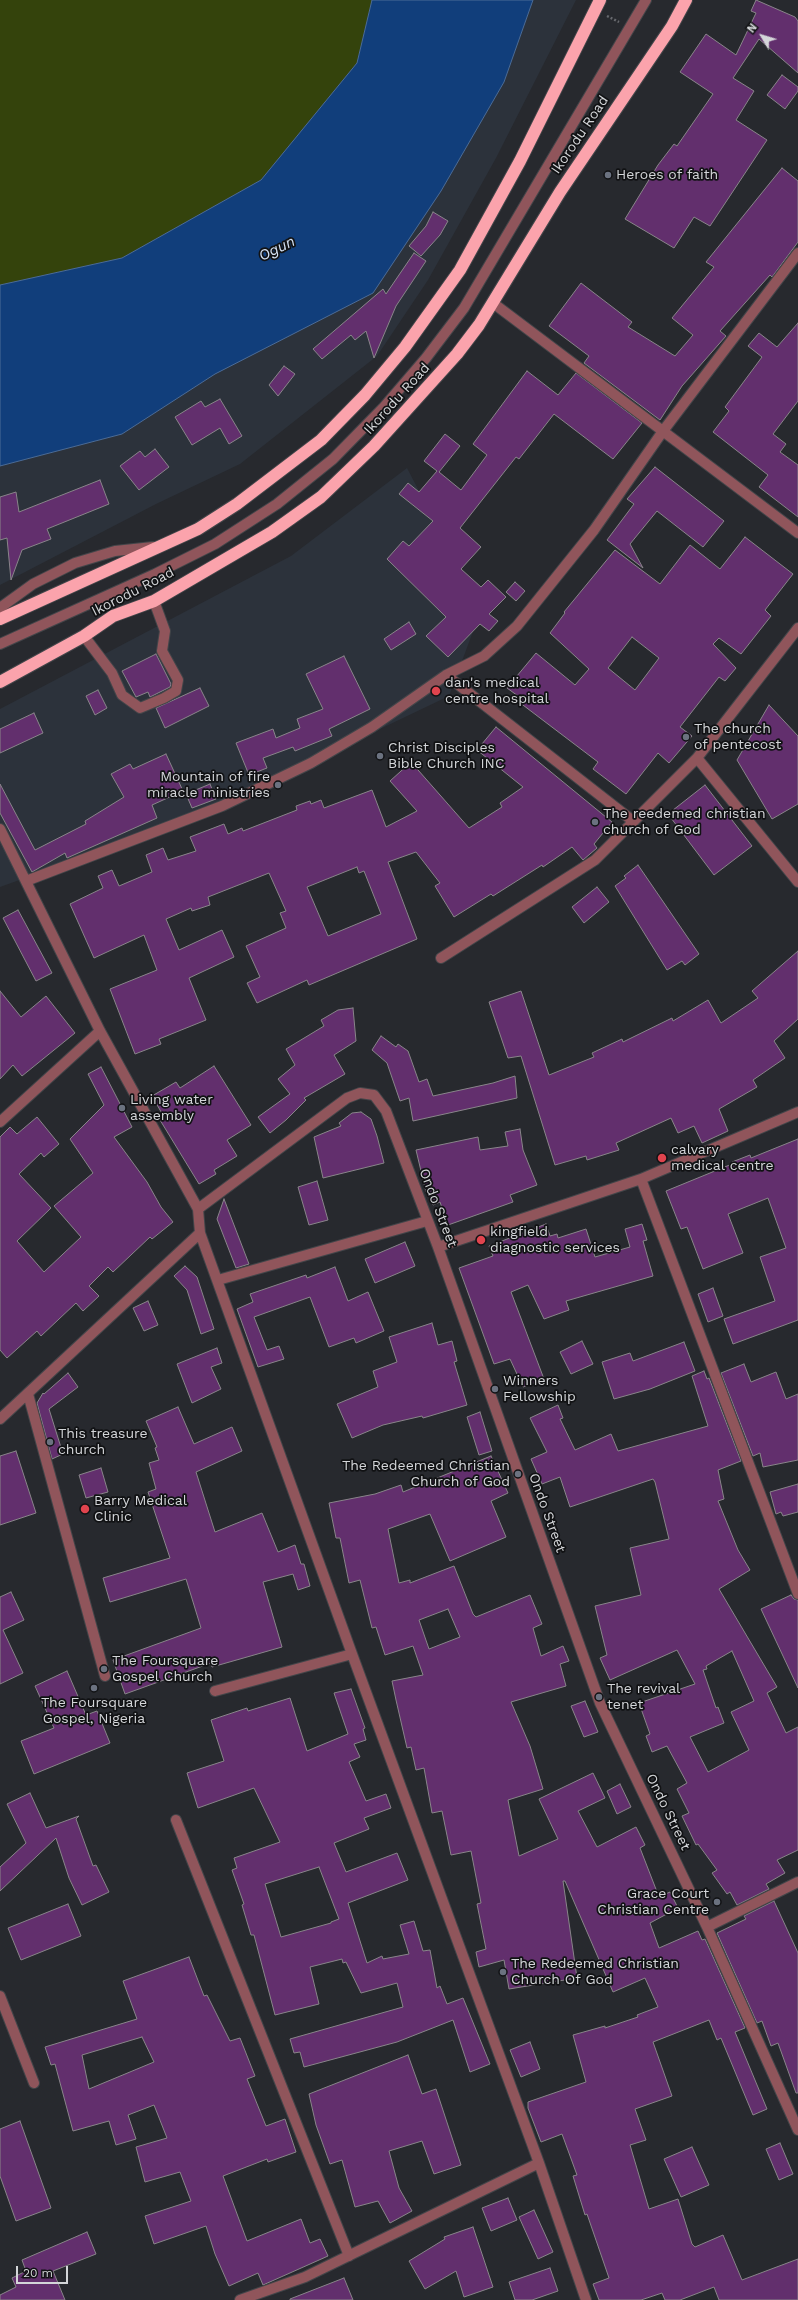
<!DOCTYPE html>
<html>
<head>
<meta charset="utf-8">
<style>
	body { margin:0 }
	#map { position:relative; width:798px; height:2300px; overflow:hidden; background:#27292e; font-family:"Work Sans",sans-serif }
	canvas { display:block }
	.north { position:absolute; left:742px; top:16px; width:40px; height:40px; -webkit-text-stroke:3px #111214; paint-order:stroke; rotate:308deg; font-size:11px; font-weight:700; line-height:16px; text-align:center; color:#d4d6d9 }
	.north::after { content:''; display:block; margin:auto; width:14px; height:18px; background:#d4d6d9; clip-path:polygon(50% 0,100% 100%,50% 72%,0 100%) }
	.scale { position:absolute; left:16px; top:2266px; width:52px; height:18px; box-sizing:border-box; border:2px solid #d4d6d9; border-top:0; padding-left:5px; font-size:12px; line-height:14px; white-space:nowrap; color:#d4d6d9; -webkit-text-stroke:3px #111214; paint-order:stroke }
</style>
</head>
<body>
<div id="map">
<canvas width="798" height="2300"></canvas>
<div class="north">N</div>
<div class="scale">20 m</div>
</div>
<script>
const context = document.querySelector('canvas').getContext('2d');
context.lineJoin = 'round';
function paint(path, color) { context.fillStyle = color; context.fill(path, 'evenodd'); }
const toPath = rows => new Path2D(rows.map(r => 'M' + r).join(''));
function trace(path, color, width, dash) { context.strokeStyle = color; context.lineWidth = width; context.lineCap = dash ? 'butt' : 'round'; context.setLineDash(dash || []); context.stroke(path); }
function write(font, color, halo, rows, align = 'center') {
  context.font = font + ' "Work Sans",sans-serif'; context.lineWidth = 3.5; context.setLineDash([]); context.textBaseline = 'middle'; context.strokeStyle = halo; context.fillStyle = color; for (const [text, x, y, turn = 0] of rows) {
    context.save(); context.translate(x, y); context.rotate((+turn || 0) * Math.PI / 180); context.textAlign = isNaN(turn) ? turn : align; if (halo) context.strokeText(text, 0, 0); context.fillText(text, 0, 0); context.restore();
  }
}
paint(toPath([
	[533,0,576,0,496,158,428,280,377,356,240,464,156,504,0,585,0,466,122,434,215,374,441,191,504,82],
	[407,468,481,610,449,696,200,815,0,887,0,709,291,556]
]), '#2c323b');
paint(toPath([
	[0,0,372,0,357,63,261,180,122,258,0,285]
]), '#34430c');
const water = toPath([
	[372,0,533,0,504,82,441,191,373,293,215,374,122,434,0,466,0,285,122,258,261,180,357,63,372,0]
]);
paint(water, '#113e7b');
trace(water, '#4c6c97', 1);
const building = toPath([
	[756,0,795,17,798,21,798,73,759,39,733,78,754,91,736,120,767,140,710,226,694,217,674,248,625,219,658,165,674,144,677,146,713,94,680,72,706,34,736,55,756,13,751,11,756,0],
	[782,75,798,87,798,91,785,109,767,95,782,75],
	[782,168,798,181,798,242,772,277,770,275,720,331,726,336,682,386,660,420,584,363,589,356,549,326,581,283,632,322,628,327,675,356,693,335,672,318,714,267,706,262,782,168],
	[433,212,448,221,440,235,421,256,409,246,426,226,433,212],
	[414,253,426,261,396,306,374,358,366,331,355,340,351,335,322,359,313,349,383,289,386,294,414,253],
	[798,323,798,401,773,434,786,444,780,452,798,465,798,517,759,487,768,475,713,432,729,411,725,407,762,357,748,346,759,333,777,347,798,323],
	[284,366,295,374,278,396,269,385,284,366],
	[527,371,558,395,576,373,642,423,613,459,554,414,519,459,516,457,460,528,481,547,461,569,481,587,488,580,506,597,489,614,498,621,489,631,480,624,448,657,426,636,446,617,387,559,403,541,409,546,433,521,399,494,408,483,419,492,437,471,424,461,445,434,460,446,439,472,461,490,487,455,473,444,527,371],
	[220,399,242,436,229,444,220,428,192,445,175,417,201,401,205,407,220,399],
	[155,449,169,467,139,490,120,466,140,451,145,457,155,449],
	[655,467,724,521,703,547,657,511,630,544,643,568,607,540,634,504,627,499,655,467],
	[100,480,109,504,47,529,51,539,22,550,11,580,7,538,0,540,0,497,16,492,19,512,100,480],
	[745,537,793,574,765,610,771,616,741,654,719,638,713,644,736,668,725,681,719,677,680,727,692,736,669,763,658,753,626,794,593,769,598,762,515,699,518,696,507,688,536,653,575,685,589,669,550,633,565,613,564,612,615,550,660,584,690,545,720,569,745,537],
	[632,637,659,658,635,690,608,668,632,637],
	[515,582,525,591,516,601,506,592,515,582],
	[409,622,416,634,391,650,384,639,409,622],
	[156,654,171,684,170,687,150,697,148,692,136,697,122,671,156,654],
	[344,656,370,709,329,729,332,736,295,751,293,747,263,758,267,768,249,775,236,743,273,729,276,738,300,728,297,719,323,709,306,674,344,656],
	[200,688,209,706,165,728,156,708,200,688],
	[98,690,107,708,95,715,86,696,98,690],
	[769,705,798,736,798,804,772,819,737,760,769,705],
	[34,713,43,733,0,753,0,729,34,713],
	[496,727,612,822,594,844,597,848,583,860,572,847,543,867,542,865,493,896,491,894,454,917,435,886,440,883,416,852,388,862,417,939,309,985,307,980,257,1003,247,983,260,977,246,946,286,928,280,913,286,911,269,873,208,897,210,905,192,911,191,908,166,919,179,950,222,930,234,957,189,978,206,1020,159,1039,161,1044,135,1054,110,989,157,970,144,935,94,958,70,904,103,888,98,876,112,870,119,886,152,872,146,855,163,848,168,860,196,851,190,837,224,824,228,834,242,828,243,831,297,810,296,806,310,801,311,804,321,800,324,808,372,790,386,827,417,811,390,781,411,762,469,828,502,807,500,803,523,787,477,750,496,727],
	[357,867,359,873,364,871,381,914,328,936,307,887,357,867],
	[166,754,183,791,152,805,157,818,67,858,65,853,32,872,0,813,0,784,35,850,86,824,85,821,124,797,111,774,130,764,133,769,166,754],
	[210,784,216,799,192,808,186,794,210,784],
	[705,785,752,846,714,875,668,814,705,785],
	[638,865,699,954,685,965,682,961,667,970,615,886,626,878,624,876,638,865],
	[597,887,609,902,584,923,572,907,597,887],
	[18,910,52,973,36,981,3,918,18,910],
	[798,951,798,1019,774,1041,785,1058,753,1080,757,1087,719,1109,728,1131,702,1143,694,1126,678,1133,671,1118,616,1143,619,1150,587,1160,586,1156,555,1165,521,1056,508,1058,489,1002,521,991,549,1075,594,1057,592,1053,622,1039,623,1042,672,1018,673,1021,708,1000,721,1023,758,998,752,991,798,951],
	[0,991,21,1017,46,996,75,1033,22,1076,13,1065,0,1079,0,991],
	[353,1008,356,1041,334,1055,345,1074,304,1098,306,1100,286,1120,270,1133,258,1117,290,1094,278,1079,295,1065,286,1049,324,1026,321,1020,338,1010,353,1008],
	[381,1036,396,1047,398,1044,408,1051,419,1082,427,1079,433,1096,493,1083,515,1076,517,1098,413,1121,409,1098,400,1101,387,1063,372,1050,381,1036],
	[214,1066,251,1125,227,1140,237,1156,214,1170,216,1174,199,1184,160,1120,164,1117,152,1096,176,1082,180,1088,214,1066],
	[101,1067,132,1127,114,1137,147,1182,161,1207,173,1222,152,1239,150,1237,113,1272,108,1267,89,1286,99,1296,83,1311,76,1303,41,1336,37,1331,7,1358,0,1350,0,1137,10,1127,17,1134,37,1117,59,1144,44,1157,41,1153,19,1174,51,1208,17,1241,44,1272,81,1237,54,1206,93,1173,70,1139,104,1105,88,1074,101,1067],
	[361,1112,371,1119,377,1136,384,1163,323,1178,314,1137,341,1126,339,1123,352,1113,361,1112],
	[520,1129,523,1150,537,1185,510,1195,513,1202,448,1225,440,1202,433,1205,428,1191,426,1192,416,1150,478,1137,480,1150,508,1146,505,1132,520,1129],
	[798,1139,798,1320,733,1344,724,1319,775,1301,760,1257,786,1248,768,1198,728,1214,743,1253,703,1269,687,1227,681,1229,666,1191,732,1164,732,1162,750,1155,751,1158,798,1139],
	[317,1181,328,1220,309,1225,298,1187,317,1181],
	[224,1199,249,1264,236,1268,217,1219,224,1199],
	[546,1224,550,1236,557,1234,558,1238,586,1229,595,1257,630,1247,625,1229,642,1224,647,1240,643,1241,653,1276,566,1301,569,1310,544,1319,528,1285,511,1292,544,1379,523,1387,510,1359,494,1364,459,1268,493,1256,489,1246,546,1224],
	[405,1242,415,1266,375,1283,365,1259,405,1242],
	[185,1266,197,1277,214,1329,201,1334,187,1290,174,1276,185,1266],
	[335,1267,348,1301,368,1292,384,1331,356,1343,354,1338,329,1347,310,1297,254,1317,267,1350,279,1346,284,1359,258,1367,237,1309,253,1302,250,1294,306,1275,307,1278,335,1267],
	[713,1288,723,1316,708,1322,698,1294,713,1288],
	[148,1301,158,1325,144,1331,133,1308,148,1301],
	[432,1323,438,1345,452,1341,457,1361,454,1362,467,1405,423,1418,422,1416,383,1425,352,1438,337,1404,378,1387,373,1371,397,1362,389,1337,432,1323],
	[582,1341,593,1364,571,1374,560,1352,582,1341],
	[684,1342,695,1371,650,1389,614,1399,602,1362,630,1353,633,1361,684,1342],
	[217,1348,222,1363,211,1367,221,1389,192,1403,177,1364,217,1348],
	[744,1364,751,1382,776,1372,786,1399,798,1394,798,1460,763,1467,760,1453,753,1456,721,1373,744,1364],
	[704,1371,707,1379,709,1378,741,1461,718,1470,724,1499,718,1501,738,1550,750,1570,719,1589,777,1687,767,1693,786,1733,798,1727,798,1850,777,1860,785,1873,766,1884,769,1889,737,1905,730,1892,727,1894,712,1873,717,1870,698,1844,696,1845,682,1816,689,1813,677,1789,687,1783,667,1746,652,1752,646,1736,650,1734,639,1703,695,1684,677,1650,610,1680,600,1658,607,1655,595,1606,641,1595,630,1548,669,1539,655,1482,653,1479,570,1507,560,1477,542,1484,531,1459,547,1452,530,1418,558,1405,563,1418,560,1419,575,1450,611,1434,618,1451,708,1426,692,1376,704,1371],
	[732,1651,754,1701,731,1712,749,1750,708,1772,690,1737,724,1723,718,1707,716,1708,703,1670,707,1669,706,1666,732,1651],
	[68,1373,78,1387,49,1409,63,1454,52,1459,37,1403,43,1393,44,1394,68,1373],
	[178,1407,194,1444,232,1427,242,1451,196,1472,215,1532,262,1513,278,1552,295,1545,301,1564,304,1564,310,1586,298,1590,293,1574,263,1582,282,1647,212,1667,211,1663,125,1694,113,1660,201,1628,186,1579,110,1602,103,1578,170,1558,148,1492,156,1489,149,1463,159,1460,155,1448,157,1447,146,1421,178,1407],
	[480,1412,492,1451,479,1455,467,1417,480,1412],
	[16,1451,36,1513,0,1525,0,1456,16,1451],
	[491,1456,508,1493,491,1501,506,1537,450,1561,430,1514,388,1529,399,1583,410,1580,410,1583,454,1566,473,1614,476,1617,530,1595,542,1624,533,1628,541,1656,563,1646,569,1661,560,1664,566,1686,511,1702,530,1746,543,1789,508,1800,519,1856,558,1839,539,1799,593,1773,605,1798,578,1811,597,1847,636,1827,645,1845,640,1848,659,1897,670,1892,678,1908,650,1923,659,1948,698,1931,702,1940,705,1939,745,2028,735,2032,767,2109,753,2115,721,2038,717,2040,709,2020,653,2042,672,2096,635,2109,646,2140,630,2145,649,2209,678,2199,692,2244,695,2247,723,2235,742,2280,798,2259,798,2300,719,2300,714,2287,680,2300,665,2300,662,2293,641,2300,599,2300,593,2284,609,2278,587,2214,585,2215,573,2176,577,2175,562,2134,541,2142,528,2108,528,2102,586,2082,573,2035,605,2026,605,2028,638,2017,637,2015,658,2007,645,1978,613,1992,565,1881,563,1881,577,1978,509,1989,504,1960,479,1967,476,1952,486,1949,477,1904,481,1903,471,1851,451,1855,442,1811,432,1813,424,1768,416,1770,411,1747,407,1748,396,1700,392,1681,423,1675,413,1646,385,1655,376,1627,372,1628,360,1580,349,1583,340,1538,336,1538,329,1503,375,1494,401,1485,403,1492,491,1456],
	[448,1609,460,1637,429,1649,419,1620,448,1609],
	[101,1468,108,1492,86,1498,79,1475,101,1468],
	[798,1484,798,1512,783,1516,781,1512,776,1514,770,1492,798,1484],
	[11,1592,24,1620,3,1630,23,1673,0,1684,0,1597,11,1592],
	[791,1595,794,1599,798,1600,798,1688,761,1609,791,1595],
	[67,1671,86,1715,97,1711,110,1743,34,1774,21,1741,54,1728,35,1686,67,1671],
	[351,1689,365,1728,363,1729,366,1740,354,1744,360,1757,349,1762,366,1801,386,1794,391,1808,364,1818,369,1829,334,1843,346,1872,397,1853,408,1880,348,1903,367,1963,382,1956,383,1959,409,1954,400,1925,414,1921,423,1951,430,1950,437,1988,440,1986,447,2004,463,1998,490,2064,470,2072,453,2020,397,2042,304,2067,300,2052,294,2053,290,2039,403,2007,397,1983,361,1993,346,1962,343,1963,342,1959,310,1967,319,2004,275,2015,254,1935,251,1935,242,1905,244,1904,232,1870,237,1868,234,1858,280,1842,254,1788,198,1808,187,1773,224,1761,211,1720,247,1708,248,1711,290,1698,307,1751,348,1734,334,1693,351,1689],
	[319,1867,339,1919,331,1922,331,1923,281,1937,265,1884,319,1867],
	[585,1701,598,1732,584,1737,571,1706,585,1701],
	[620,1784,631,1807,617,1814,607,1791,620,1784],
	[30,1793,46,1828,79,1816,76,1819,93,1866,96,1865,109,1892,82,1905,69,1878,56,1838,0,1891,0,1867,26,1843,7,1804,30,1793],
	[774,1901,798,1953,798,2093,796,2093,778,2043,771,2046,762,2021,757,2023,717,1933,746,1919,744,1916,774,1901],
	[68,1904,81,1936,21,1960,8,1928,68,1904],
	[189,1957,204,1996,207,1995,230,2041,240,2038,255,2076,247,2079,266,2126,285,2119,296,2152,268,2162,267,2159,223,2176,247,2241,301,2219,310,2243,320,2239,328,2256,263,2285,258,2273,229,2286,215,2254,206,2226,154,2244,145,2216,191,2201,180,2172,145,2182,136,2147,167,2138,154,2105,128,2115,136,2139,116,2145,109,2121,73,2131,55,2064,51,2065,45,2047,137,2019,123,1981,189,1957],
	[142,2037,154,2062,89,2089,82,2055,142,2037],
	[530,2042,540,2069,521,2077,510,2050,530,2042],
	[408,2055,422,2094,436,2089,461,2165,434,2174,422,2141,389,2151,399,2188,412,2211,390,2223,378,2201,355,2207,342,2160,330,2164,316,2125,309,2094,408,2055],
	[20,2121,51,2208,16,2221,0,2176,0,2129,20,2121],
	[780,2143,793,2174,779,2180,766,2149,780,2143],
	[692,2147,709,2185,681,2197,664,2159,692,2147],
	[508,2198,517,2220,491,2231,482,2208,508,2198],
	[534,2210,553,2252,538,2259,519,2217,534,2210],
	[473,2227,493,2287,464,2297,456,2271,425,2289,409,2261,445,2239,444,2237,473,2227],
	[87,2232,96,2254,53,2271,65,2300,0,2300,0,2295,16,2287,12,2278,26,2271,22,2260,87,2232],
	[550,2268,558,2291,532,2300,515,2300,509,2282,550,2268],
	[344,2278,353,2300,290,2300,290,2299,344,2278]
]);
paint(building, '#622f6d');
trace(building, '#89858a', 1);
const minor = toPath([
	[493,303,798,533],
	[0,608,33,584,75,563,115,551,153,547],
	[84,636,112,673,122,695,140,708,164,698,176,691,178,680,162,651,165,631,154,601],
	[0,644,155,574,215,544,277,504,333,459,384,407,426,358,464,308,646,0],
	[446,675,633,821],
	[697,758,798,882],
	[0,829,100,1031,198,1209,200,1233,352,1654,539,2163,586,2300],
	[26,881,222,806,311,763,372,727,446,675,484,656,517,626,594,530,663,431,798,253],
	[441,958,595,860,697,758,798,628],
	[0,1122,100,1031],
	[641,1179,798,1594],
	[198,1209,347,1098,360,1093,374,1095,386,1111,438,1247,600,1703,707,1927,798,2130],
	[438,1247,641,1179,798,1112],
	[218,1280,427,1221],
	[28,1394,105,1676],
	[0,1419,200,1233],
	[215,1691,352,1654],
	[176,1820,349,2256],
	[707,1927,798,1882],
	[0,1996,34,2083],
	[240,2300,305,2277,539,2163]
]);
const highway = toPath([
	[0,619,198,529,237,504,321,440,365,395,405,347,460,270,520,161,600,0],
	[0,682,84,636,113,616,154,601,272,532,321,497,374,446,457,354,479,325,560,192,672,26,686,0]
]);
trace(minor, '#434549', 12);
trace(highway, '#434549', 14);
trace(toPath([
	[607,16,619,22]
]), '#67696e', 2.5, [2, 2]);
trace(minor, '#90555b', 10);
trace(highway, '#fba3ac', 12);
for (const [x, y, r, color] of [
	[608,175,4,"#6b7280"],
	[436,691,5,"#e0444e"],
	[686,737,4,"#6b7280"],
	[380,756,4,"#6b7280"],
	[278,785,4,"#6b7280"],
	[595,822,4,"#6b7280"],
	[122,1108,4,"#6b7280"],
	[662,1158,5,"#e0444e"],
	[481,1240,5,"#e0444e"],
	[495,1389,4,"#6b7280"],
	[50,1442,4,"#6b7280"],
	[518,1474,4,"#6b7280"],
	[85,1509,5,"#e0444e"],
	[104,1669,4,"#6b7280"],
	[94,1688,4,"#6b7280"],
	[599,1697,4,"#6b7280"],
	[717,1902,4,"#6b7280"],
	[503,1972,4,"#6b7280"]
]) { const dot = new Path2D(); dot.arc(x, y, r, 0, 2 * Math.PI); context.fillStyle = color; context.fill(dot); trace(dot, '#111214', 1.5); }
write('14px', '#d4d6d9', '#111214', [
	["Ikorodu Road",580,135,-56],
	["Ikorodu Road",397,399,-48],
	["Ikorodu Road",133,592,-27],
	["Ondo Street",438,1208,69],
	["Ondo Street",547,1513,70],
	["Ondo Street",668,1812,64]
]);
write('14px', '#d4d6d9', '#111214', [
	["Heroes of faith",616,175],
	["dan's medical",445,683],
	["centre hospital",445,699],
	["The church",694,729],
	["of pentecost",694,745],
	["Christ Disciples",388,748],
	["Bible Church INC",388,764],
	["Mountain of fire",270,777,"right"],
	["miracle ministries",270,793,"right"],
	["The reedemed christian",603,814],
	["church of God",603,830],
	["Living water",130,1100],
	["assembly",130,1116],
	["calvary",671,1150],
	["medical centre",671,1166],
	["kingfield",490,1232],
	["diagnostic services",490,1248],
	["Winners",503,1381],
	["Fellowship",503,1397],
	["This treasure",58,1434],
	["church",58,1450],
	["The Redeemed Christian",510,1466,"right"],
	["Church of God",510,1482,"right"],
	["Barry Medical",94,1501],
	["Clinic",94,1517],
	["The Foursquare",112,1661],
	["Gospel Church",112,1677],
	["The revival",607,1689],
	["tenet",607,1705],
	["The Foursquare",94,1703,"center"],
	["Gospel, Nigeria",94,1719,"center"],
	["Grace Court",709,1894,"right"],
	["Christian Centre",709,1910,"right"],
	["The Redeemed Christian",511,1964],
	["Church Of God",511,1980]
], 'left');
write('italic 15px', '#d5e2f4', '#111214', [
	["Ogun",277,249,-26]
]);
</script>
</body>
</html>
